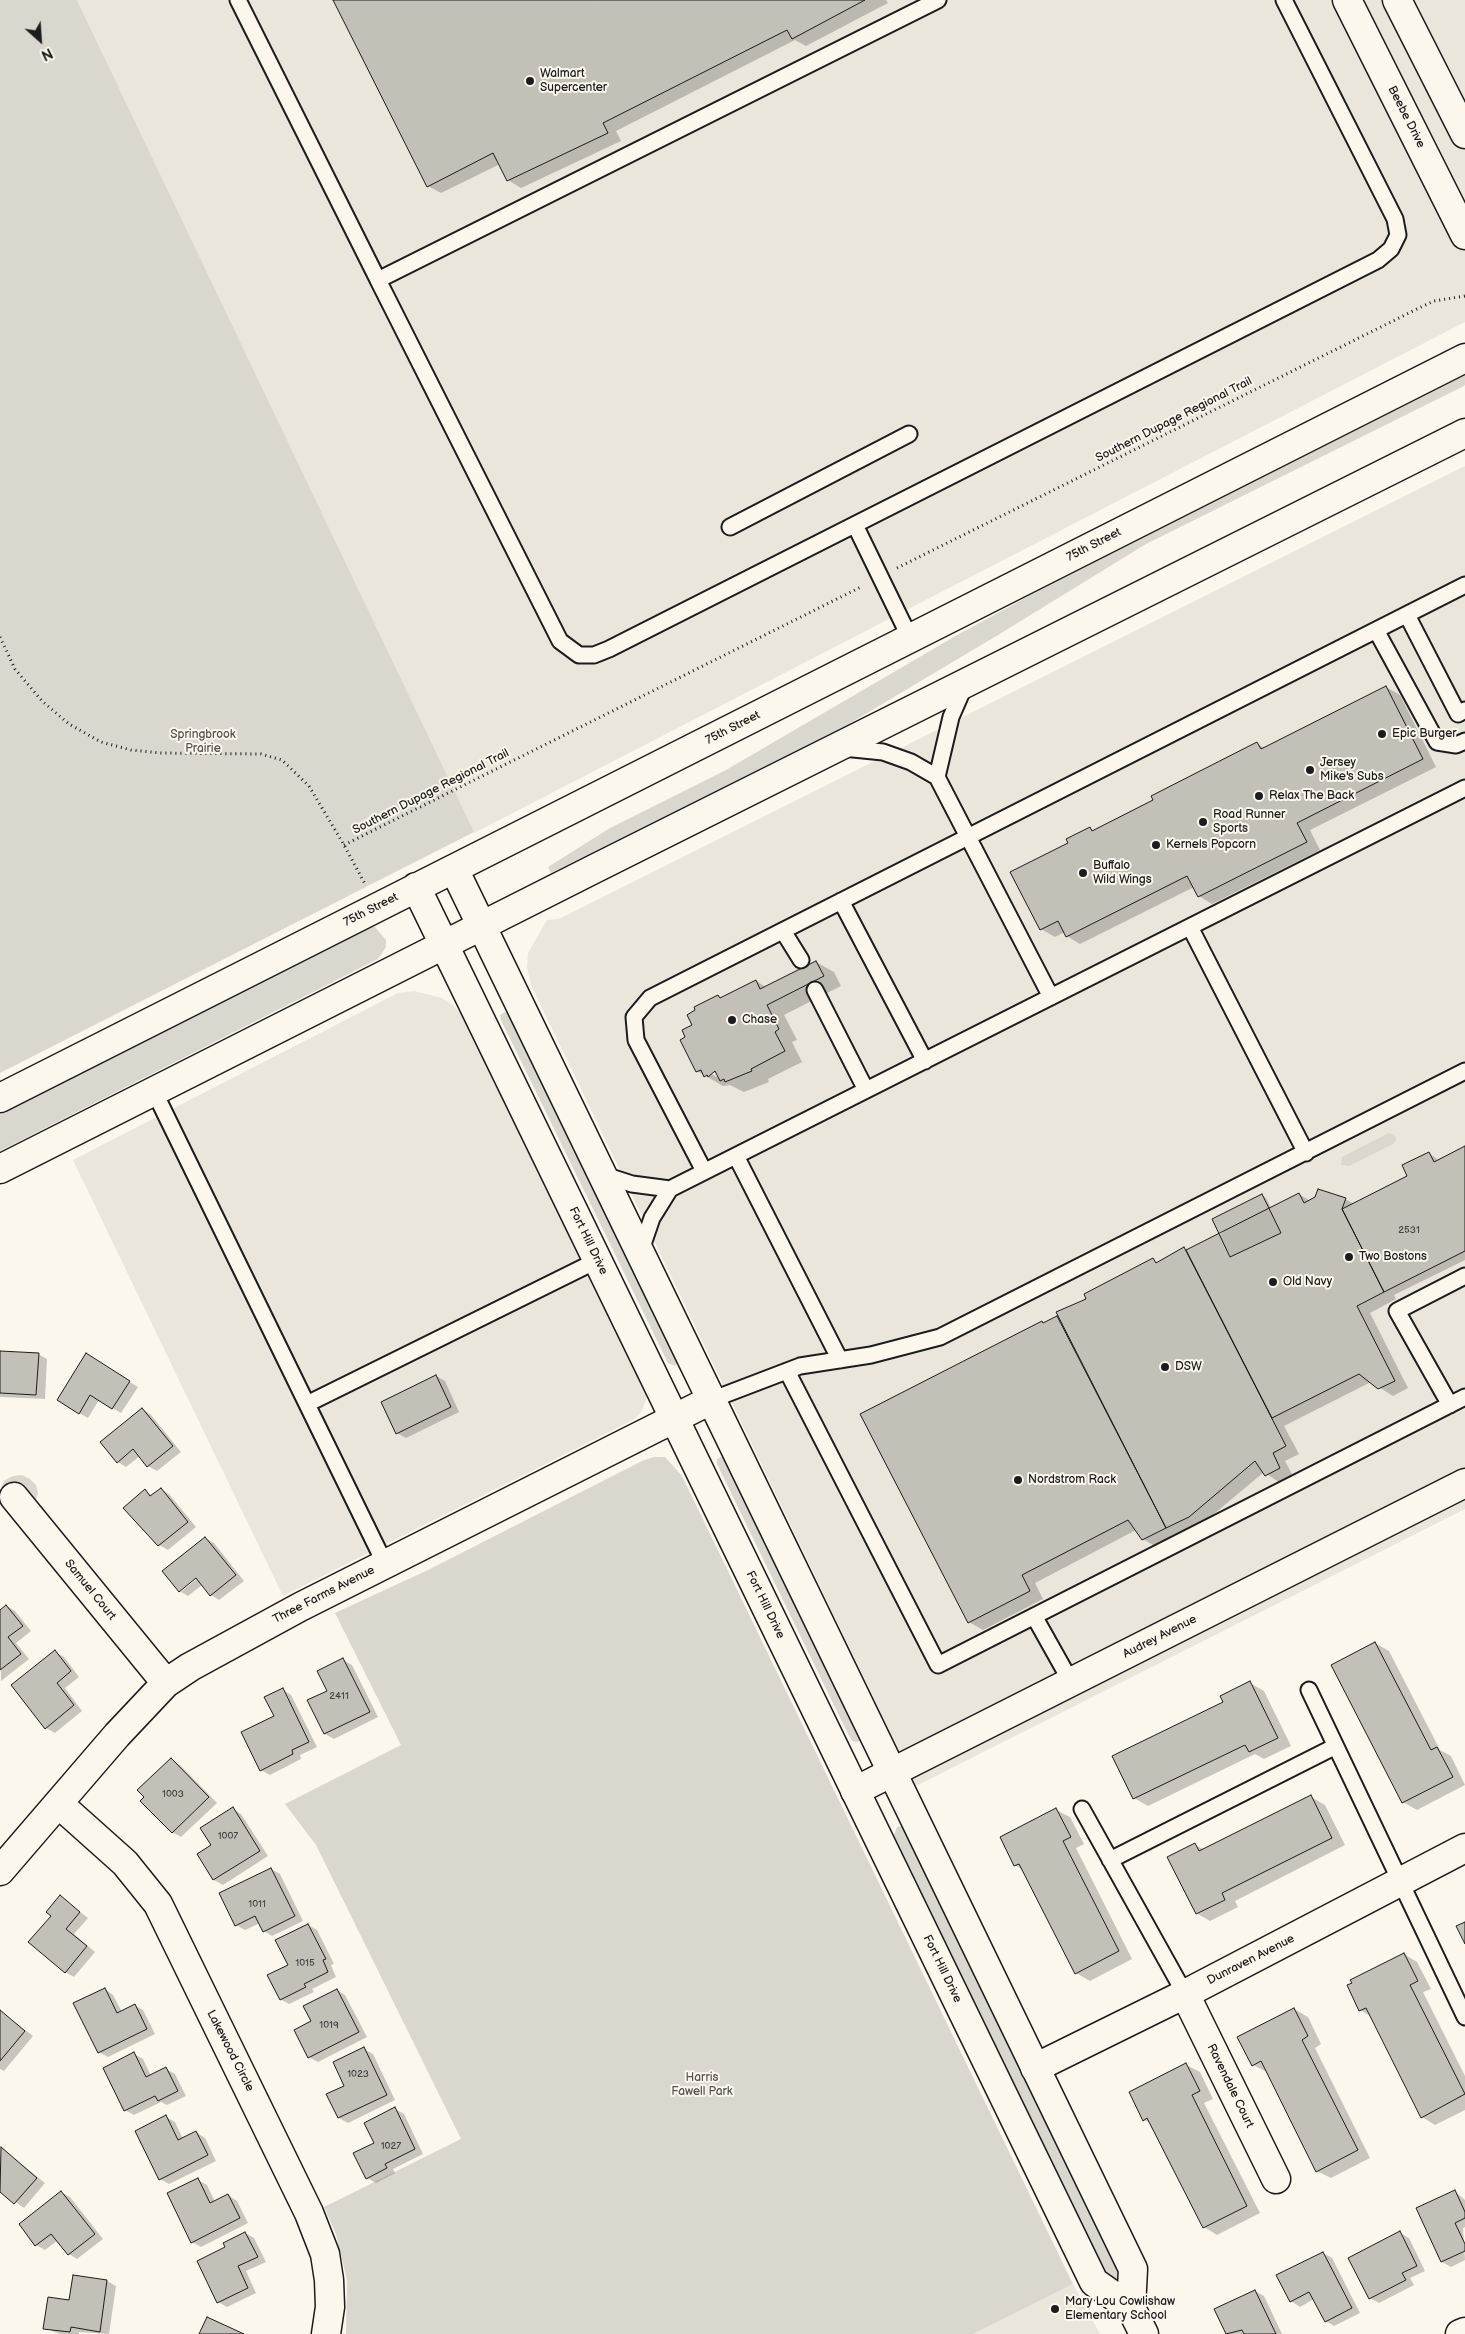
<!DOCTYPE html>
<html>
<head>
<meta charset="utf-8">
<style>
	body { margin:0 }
	#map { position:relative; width:1465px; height:2334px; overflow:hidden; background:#fbf7ec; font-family:"Balsamiq Sans",sans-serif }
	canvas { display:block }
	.north { position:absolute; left:15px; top:15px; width:50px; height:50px; -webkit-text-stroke:4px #fbf7ec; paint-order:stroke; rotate:154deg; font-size:14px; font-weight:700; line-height:20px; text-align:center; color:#1c1c1c }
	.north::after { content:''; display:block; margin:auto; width:18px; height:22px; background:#1c1c1c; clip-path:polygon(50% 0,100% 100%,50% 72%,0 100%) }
</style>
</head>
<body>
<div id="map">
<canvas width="1465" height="2334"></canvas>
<div class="north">N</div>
</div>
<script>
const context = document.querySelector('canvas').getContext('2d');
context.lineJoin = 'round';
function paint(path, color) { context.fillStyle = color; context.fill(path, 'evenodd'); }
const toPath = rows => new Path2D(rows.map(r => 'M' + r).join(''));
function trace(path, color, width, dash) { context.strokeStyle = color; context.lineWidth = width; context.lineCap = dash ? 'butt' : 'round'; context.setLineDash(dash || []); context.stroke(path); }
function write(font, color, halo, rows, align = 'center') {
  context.font = font + ' "Balsamiq Sans",sans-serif'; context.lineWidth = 4; context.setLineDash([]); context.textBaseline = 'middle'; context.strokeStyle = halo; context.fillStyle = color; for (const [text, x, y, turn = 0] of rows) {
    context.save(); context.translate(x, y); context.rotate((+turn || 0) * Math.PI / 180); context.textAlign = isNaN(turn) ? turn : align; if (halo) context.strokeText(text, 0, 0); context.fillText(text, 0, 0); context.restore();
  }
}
paint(toPath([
	[77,0,1465,0,1465,322,474,833],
	[1465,466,1465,1509,916,1786,531,985,527,968,528,953,547,920,559,919],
	[414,991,442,998,454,1006,464,1017,646,1390,646,1399,642,1411,633,1420,283,1596,73,1160,398,993],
	[1073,2284,1100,2334,973,2334]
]), '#eae6dc');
paint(toPath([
	[0,0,77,0,474,832,0,1073],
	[1465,375,1465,385,1462,387,1146,544,998,635,847,725,551,873,548,867,610,828,726,770,959,634,1040,590],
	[375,927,386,940,386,947,378,959,0,1151,0,1114,365,928],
	[505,1012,508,1014,680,1360,675,1366,668,1363,501,1020,500,1015],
	[1389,1133,1396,1137,1396,1140,1393,1144,1349,1166,1341,1165,1342,1157],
	[725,1455,862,1735,861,1740,856,1742,852,1741,848,1734,717,1464,717,1459],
	[654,1457,665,1457,682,1476,1073,2284,973,2334,346,2334,347,2280,336,2234,324,2207,461,2139,316,1845,285,1804,401,1745,335,1613,428,1570,642,1461],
	[22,1475,30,1479,36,1485,38,1494,35,1503,4,1505,0,1497,1,1488,5,1480,13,1476],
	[902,1826,907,1830,1128,2287,1116,2293,894,1835,897,1827]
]), '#dad7ce');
paint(toPath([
	[334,0,886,0,888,3,806,46,795,40,616,131,621,141,521,188,508,180,500,164,441,193,428,186],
	[1386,687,1400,695,1436,767,1310,830,1320,850,1212,904,1199,896,1194,887,1080,944,1067,936,1065,932,1055,937,1041,929,1070,843,1090,829,1094,831,1155,800,1257,744,1265,748],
	[816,962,834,972,841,986,784,1015,797,1040,792,1042,802,1062,768,1079,769,1082,744,1092,730,1085,723,1086,697,1071,687,1038,718,996,722,998,756,981,766,987],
	[710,1070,719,1075,719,1078,708,1072],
	[1465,1148,1465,1260,1394,1295,1396,1299,1370,1313,1408,1388,1393,1396,1371,1382,1284,1426,1299,1454,1285,1461,1293,1476,1280,1483,1264,1472,1202,1524,1156,1547,1143,1539,1136,1530,1035,1583,1043,1599,983,1630,969,1622,1045,1324,1153,1260,1159,1263,1184,1248,1188,1251,1221,1234,1262,1195,1266,1198,1271,1208,1299,1194,1310,1201,1345,1199,1354,1204,1409,1176,1429,1153,1439,1161],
	[0,1352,38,1354,47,1359,45,1399,0,1397],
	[95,1360,138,1387,121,1413,99,1400,88,1418,79,1413],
	[436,1376,445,1381,459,1412,406,1438,397,1433],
	[143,1409,151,1415,181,1452,157,1471,148,1466,140,1456,126,1467,118,1462],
	[161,1489,169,1494,196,1527,168,1550,159,1545,148,1531,140,1527,124,1508,145,1491,153,1496],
	[205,1538,214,1543,244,1581,219,1600,211,1595,202,1585,188,1596,181,1592,201,1575,200,1573,181,1589,181,1592,164,1571],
	[7,1606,15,1611,31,1631,16,1643,29,1659,1,1681,0,1611],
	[1375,1643,1389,1651,1440,1750,1451,1756,1465,1785,1417,1810,1403,1802],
	[55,1652,64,1657,79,1677,65,1688,82,1711,55,1733,46,1728],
	[343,1660,352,1665,378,1717,334,1739,325,1734,309,1701,329,1691],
	[1250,1683,1264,1691,1291,1746,1264,1759,1255,1754,1148,1806,1134,1798,1114,1757,1225,1703],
	[283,1690,291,1695,317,1747,300,1755,301,1759,270,1775,261,1770],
	[171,1760,180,1765,217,1803,181,1837,172,1832],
	[1311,1797,1325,1805,1345,1845,1235,1901,1238,1907,1210,1921,1196,1913,1195,1845,1205,1850],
	[233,1809,241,1814,268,1856,223,1885,214,1880,198,1855,213,1845],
	[1056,1810,1070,1817,1084,1844,1076,1848,1132,1959,1090,1981,1076,1973,1023,1870,1015,1865],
	[271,1869,280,1874,303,1921,272,1936,264,1931,260,1923,245,1930,236,1925],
	[61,1897,88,1918,74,1934,95,1952,74,1977,65,1972,52,1916],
	[308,1925,317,1930,334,1964,331,1965,336,1977,312,1989,314,1992,289,2004,280,1999,289,1965],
	[1404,1954,1417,1962,1431,1989,1423,1992,1465,2076,1465,2110,1435,2125,1422,2117,1372,2017,1360,2010],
	[105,1989,113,1995,122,2012,134,2005,143,2010,155,2034,108,2057,99,2052],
	[337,1990,345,1995,367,2037,318,2062,309,2057,313,2022],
	[1294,2009,1308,2017,1321,2044,1315,2048,1370,2158,1331,2178,1317,2171,1267,2072,1253,2065],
	[0,2011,33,2036,4,2071,0,2069],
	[364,2049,373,2054,395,2100,348,2123,339,2118,346,2087],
	[134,2054,143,2059,151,2076,166,2069,175,2074,186,2096,167,2105,161,2102,134,2115,125,2110],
	[1186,2065,1200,2072,1213,2099,1204,2103,1260,2213,1217,2235,1204,2227,1152,2124,1144,2120],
	[395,2109,404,2114,423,2154,393,2169,395,2173,376,2183,367,2178,375,2143],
	[166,2117,175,2122,183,2139,196,2132,205,2138,216,2161,169,2184,160,2179],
	[1,2148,45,2183,24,2208,2,2192,0,2193],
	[198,2180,207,2185,215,2202,228,2195,237,2201,248,2223,201,2247,192,2242],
	[1454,2191,1465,2200,1465,2227,1463,2228,1465,2260,1451,2267,1442,2262,1417,2209],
	[61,2192,70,2197,103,2239,77,2259,69,2254,57,2241,45,2250,36,2245],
	[245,2233,254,2238,266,2262,246,2271,256,2293,227,2307,218,2302,226,2247],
	[1400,2233,1409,2238,1425,2271,1410,2278,1414,2285,1379,2303,1370,2298],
	[1323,2253,1332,2258,1360,2313,1334,2326,1326,2321,1314,2299,1300,2307,1291,2301],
	[107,2281,116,2286,109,2334,79,2332,79,2334,60,2334,44,2328,70,2302],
	[1255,2291,1264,2296,1282,2334,1228,2334,1216,2309]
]), '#0003');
const building = toPath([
	[333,0,865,0,792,39,787,30,603,123,608,133,507,181,493,153,427,187,333,0],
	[1386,686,1423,759,1297,823,1307,842,1198,897,1187,876,1066,937,1058,921,1040,930,1010,872,1068,843,1066,839,1090,827,1092,831,1153,800,1151,796,1257,742,1261,749,1386,686],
	[816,961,824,976,767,1005,779,1029,775,1032,785,1051,751,1069,752,1071,725,1082,724,1079,720,1081,715,1071,708,1077,707,1075,704,1077,701,1070,696,1072,680,1040,685,1037,682,1030,692,1025,687,1015,695,1010,694,1007,718,995,720,998,756,980,760,989,816,961],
	[1465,1146,1465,1251,1384,1292,1342,1209,1407,1176,1402,1165,1429,1152,1434,1162,1465,1146],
	[1318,1189,1346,1198,1342,1209,1384,1292,1357,1306,1395,1381,1378,1389,1359,1374,1272,1418,1186,1250,1299,1193,1304,1203,1315,1197,1318,1189],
	[1262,1194,1281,1233,1230,1257,1212,1219,1262,1194],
	[1184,1247,1286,1446,1273,1453,1280,1468,1265,1476,1255,1461,1189,1517,1166,1528,1056,1312,1086,1299,1084,1294,1153,1258,1156,1263,1184,1247],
	[1057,1316,1166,1528,1142,1540,1128,1520,1022,1575,1030,1591,968,1623,860,1414,1042,1321,1043,1323,1057,1316],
	[0,1351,39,1353,36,1395,0,1393,0,1351],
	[86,1353,130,1381,112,1409,90,1395,79,1414,57,1400,86,1353],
	[436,1375,451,1407,396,1434,381,1402,436,1375],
	[142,1408,173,1446,147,1467,133,1449,117,1463,100,1442,142,1408],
	[161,1488,188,1522,158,1546,123,1508,145,1489,150,1496,161,1488],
	[205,1537,236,1575,210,1596,196,1578,179,1592,162,1571,205,1537],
	[6,1605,23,1626,8,1637,21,1654,0,1670,0,1610,6,1605],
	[1375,1642,1431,1750,1437,1747,1453,1777,1402,1803,1331,1665,1375,1642],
	[55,1650,71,1671,57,1683,74,1705,45,1729,11,1685,55,1650],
	[343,1658,370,1712,324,1734,307,1700,327,1691,317,1671,343,1658],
	[1250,1681,1278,1738,1249,1752,1245,1745,1133,1799,1112,1756,1223,1702,1220,1696,1250,1681],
	[283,1688,309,1742,292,1750,293,1754,260,1771,241,1732,274,1716,264,1697,283,1688],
	[171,1758,209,1797,172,1833,140,1801,144,1797,137,1790,171,1758],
	[1311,1795,1332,1838,1222,1893,1225,1900,1196,1914,1167,1857,1195,1843,1199,1851,1311,1795],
	[233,1807,260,1851,213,1880,197,1854,211,1845,200,1828,233,1807],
	[1056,1808,1071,1837,1063,1841,1119,1951,1075,1974,1019,1864,1014,1866,1000,1837,1056,1808],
	[271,1868,295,1916,263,1932,255,1916,235,1926,219,1893,271,1868],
	[60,1895,80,1912,66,1929,87,1946,65,1973,28,1942,51,1916,46,1912,60,1895],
	[1465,1922,1465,1944,1456,1926,1465,1922],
	[308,1924,326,1959,323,1960,328,1972,304,1984,306,1987,280,2000,267,1975,288,1965,275,1940,308,1924],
	[1404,1953,1418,1981,1410,1985,1465,2094,1421,2118,1366,2008,1359,2011,1347,1985,1352,1983,1350,1980,1404,1953],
	[105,1988,117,2013,135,2004,147,2029,98,2053,73,2003,105,1988],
	[337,1989,359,2032,308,2058,294,2030,311,2021,303,2006,337,1989],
	[1294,2008,1308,2036,1302,2040,1358,2150,1316,2172,1261,2061,1252,2066,1237,2037,1294,2008],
	[0,2010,25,2031,0,2061,0,2010],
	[364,2047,387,2095,338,2118,326,2094,344,2086,333,2062,364,2047],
	[134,2052,146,2077,166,2067,178,2091,158,2101,155,2096,124,2111,103,2068,134,2052],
	[1186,2063,1200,2091,1192,2095,1247,2206,1203,2228,1147,2118,1143,2121,1129,2092,1186,2063],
	[395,2107,415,2149,385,2164,387,2168,366,2179,353,2153,374,2143,364,2123,395,2107],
	[166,2115,178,2140,196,2131,208,2155,159,2180,135,2131,166,2115],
	[1,2147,37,2178,14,2204,0,2192,1,2147],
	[198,2178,210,2203,228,2194,240,2218,191,2243,167,2193,198,2178],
	[1455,2190,1465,2212,1465,2218,1455,2223,1465,2244,1465,2251,1441,2262,1416,2208,1455,2190],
	[61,2191,95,2234,68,2255,51,2234,35,2246,19,2224,61,2191],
	[1400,2231,1417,2266,1402,2273,1406,2280,1369,2299,1348,2258,1400,2231],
	[245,2232,258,2257,238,2266,248,2288,217,2303,197,2261,225,2247,223,2243,245,2232],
	[1323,2252,1352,2308,1325,2322,1309,2292,1290,2302,1276,2275,1323,2252],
	[73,2275,107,2280,100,2332,71,2327,70,2332,43,2329,48,2297,69,2300,73,2275],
	[1255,2290,1276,2334,1244,2334,1242,2330,1226,2334,1214,2309,1255,2290],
	[207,2317,244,2334,199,2334,207,2317]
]);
paint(building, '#c3c0b8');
trace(building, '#1c1c1c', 1);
const lane = toPath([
	[238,0,378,280],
	[938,0,378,280,560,641,579,655,594,655,609,649,1378,260,1391,249,1398,235,1395,219,1284,0],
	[855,525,910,638],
	[730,527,909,434],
	[1407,615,1458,714,1465,710],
	[1376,630,1437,742,1456,745,1465,741],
	[843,748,883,752,911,762,937,777,1051,997],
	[937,777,951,717,965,685],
	[841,901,925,1061],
	[1190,927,1306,1153],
	[783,931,801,960],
	[815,990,866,1090],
	[154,1091,385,1564],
	[736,1156,840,1360],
	[704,1171,636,1040,634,1017,650,998,1465,585],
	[601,1174,632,1184,670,1189],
	[640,1253,652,1218,670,1189,1465,788],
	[787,1371,938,1665,1465,1397],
	[711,1400,800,1366,871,1355,940,1337,1465,1071],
	[307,1404,598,1260],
	[1450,1405,1397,1311,1465,1276],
	[1034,1616,1071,1682],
	[1309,1690,1465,2017],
	[1082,1809,1185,1994],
	[1110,1860,1334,1747]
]);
const street = toPath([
	[1347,0,1465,235],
	[1397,0,1465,134],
	[14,1497,166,1683],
	[855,1791,1465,1483],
	[59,1804,125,1863,158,1904,309,2213,325,2254,329,2280,330,2307,326,2334],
	[0,1871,117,1735,166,1683,190,1667,300,1607,711,1400],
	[1185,1994,1276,2179],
	[1035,2068,1185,1994,1465,1848],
	[1460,2334,1465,2332]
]);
const secondary = toPath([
	[454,869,1133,2269,1131,2308],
	[416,887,1094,2282,1131,2308,1144,2334],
	[0,1098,1465,358],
	[0,1169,596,868,1465,433]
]);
trace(lane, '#1c1c1c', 19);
trace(street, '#1c1c1c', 31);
trace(secondary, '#1c1c1c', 31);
trace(toPath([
	[897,568,1419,308,1434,301,1465,296],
	[0,637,15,669,42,701,69,724,101,742,131,750,160,753,261,754,282,760,309,786,344,845,365,884],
	[344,845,863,586]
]), '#1c1c1c', 3, [1, 4]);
trace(lane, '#fbf7ec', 15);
trace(street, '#fbf7ec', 28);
trace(secondary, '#fbf7ec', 28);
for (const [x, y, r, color] of [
	[530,81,5,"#1c1c1c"],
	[1382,734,5,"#1c1c1c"],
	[1310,770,5,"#1c1c1c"],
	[1259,796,5,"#1c1c1c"],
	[1203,822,5,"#1c1c1c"],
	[1156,845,5,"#1c1c1c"],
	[1083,873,5,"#1c1c1c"],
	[732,1020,5,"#1c1c1c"],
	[1349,1257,5,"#1c1c1c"],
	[1273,1282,5,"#1c1c1c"],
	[1165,1367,5,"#1c1c1c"],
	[1018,1480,5,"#1c1c1c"],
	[1055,2309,5,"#1c1c1c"]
]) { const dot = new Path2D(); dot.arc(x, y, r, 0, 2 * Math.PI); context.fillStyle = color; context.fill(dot); trace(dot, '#fbf7ec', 2); }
write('10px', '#464543', null, [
	["2531",1409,1230],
	["2411",339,1696],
	["1003",173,1794],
	["1007",228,1836],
	["1011",257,1904],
	["1015",305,1963],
	["1019",329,2025],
	["1023",358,2074],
	["1027",391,2146]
]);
write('12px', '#1c1c1c', '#fbf7ec', [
	["Walmart",540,74],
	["Supercenter",540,88],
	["Epic Burger",1392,734],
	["Jersey",1320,763],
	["Mike's Subs",1320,777],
	["Relax The Back",1269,796],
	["Road Runner",1213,815],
	["Sports",1213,829],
	["Kernels Popcorn",1166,845],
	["Buffalo",1093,866],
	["Wild Wings",1093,880],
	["Chase",742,1020],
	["Two Bostons",1359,1257],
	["Old Navy",1283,1282],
	["DSW",1175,1367],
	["Nordstrom Rack",1028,1480],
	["Mary Lou Cowlishaw",1065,2302],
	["Elementary School",1065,2316]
], 'left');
write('12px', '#1c1c1c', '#fbf7ec', [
	["Beebe Drive",1406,117,63],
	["Southern Dupage Regional Trail",1174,420,-27],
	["75th Street",1094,545,-27],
	["75th Street",733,728,-27],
	["Southern Dupage Regional Trail",431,792,-27],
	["75th Street",371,910,-27],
	["Fort Hill Drive",588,1241,64],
	["Samuel Court",90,1590,51],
	["Three Farms Avenue",324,1595,-27],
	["Fort Hill Drive",765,1605,64],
	["Audrey Avenue",1160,1637,-27],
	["Dunraven Avenue",1251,1960,-27],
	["Fort Hill Drive",942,1969,64],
	["Lakewood Circle",230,2051,63],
	["Ravendale Court",1230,2086,64]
]);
write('12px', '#555451', '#fbf7ec', [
	["Springbrook",203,735],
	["Prairie",203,749],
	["Harris",702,2078],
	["Fawell Park",702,2092]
]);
</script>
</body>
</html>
